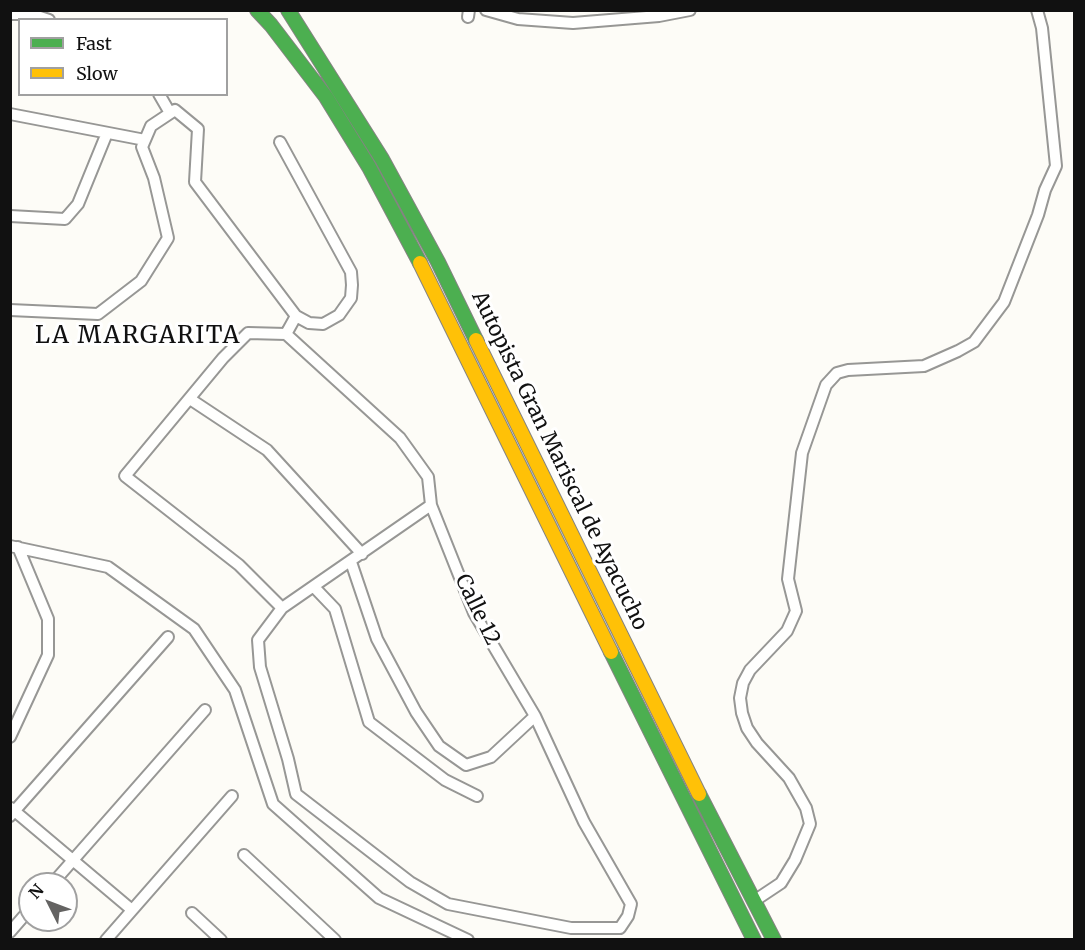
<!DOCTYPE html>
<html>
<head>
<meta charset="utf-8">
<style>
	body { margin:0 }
	#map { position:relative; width:1085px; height:950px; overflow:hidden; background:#fdfcf7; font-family:Merriweather,serif }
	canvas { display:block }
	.frame { position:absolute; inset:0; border:12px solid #111; pointer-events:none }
	.legend { position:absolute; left:18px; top:18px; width:210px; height:78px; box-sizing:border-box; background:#fff; border:2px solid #a0a0a0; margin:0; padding:8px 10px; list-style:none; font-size:18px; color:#111 }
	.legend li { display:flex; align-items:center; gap:12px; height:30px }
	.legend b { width:30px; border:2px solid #a0a0a0 }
	.north { position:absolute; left:18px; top:872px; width:60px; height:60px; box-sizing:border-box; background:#fff; border:2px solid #a0a0a0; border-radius:50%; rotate:312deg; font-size:16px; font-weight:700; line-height:24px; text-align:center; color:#111 }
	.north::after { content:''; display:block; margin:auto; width:21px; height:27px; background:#646362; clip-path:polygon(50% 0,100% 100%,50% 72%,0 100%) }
</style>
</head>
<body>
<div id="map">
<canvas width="1085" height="950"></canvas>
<div class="frame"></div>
<ul class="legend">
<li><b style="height:8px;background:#4caf50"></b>Fast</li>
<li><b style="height:8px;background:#ffc107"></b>Slow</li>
</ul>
<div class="north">N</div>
</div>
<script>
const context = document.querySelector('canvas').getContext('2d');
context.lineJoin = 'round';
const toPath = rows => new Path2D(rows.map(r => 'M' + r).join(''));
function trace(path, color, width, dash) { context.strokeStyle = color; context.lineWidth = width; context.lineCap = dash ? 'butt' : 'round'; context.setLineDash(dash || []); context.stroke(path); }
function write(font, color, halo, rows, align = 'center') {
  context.font = font + ' Merriweather,serif'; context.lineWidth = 6; context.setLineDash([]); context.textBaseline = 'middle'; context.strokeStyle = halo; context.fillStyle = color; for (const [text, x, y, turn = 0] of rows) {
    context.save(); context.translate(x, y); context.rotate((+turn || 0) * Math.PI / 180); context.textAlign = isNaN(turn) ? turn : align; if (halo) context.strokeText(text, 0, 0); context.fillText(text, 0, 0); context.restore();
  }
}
const street = toPath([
	[486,10,518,19,573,23,659,16,690,10],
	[10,14,31,14,49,20],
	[468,17,469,10],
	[159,94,170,113],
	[10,114,145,140],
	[280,142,351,272,352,285,351,298,339,315,323,324,309,323,296,316],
	[10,216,65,219,78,204,107,133],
	[10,310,98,314,141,281,168,238,154,178,142,147,151,126,175,110,198,129,195,182,296,316,286,334],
	[286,334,400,438,428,477,431,505,474,613,535,716,584,822,631,904,628,916,620,928,571,928,448,904,410,882,296,794,288,759,260,667,258,640,282,608,431,505],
	[190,399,267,450,362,554],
	[10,546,108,567,194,629,235,690,273,804,379,898,468,940],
	[351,562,377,639,416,712,439,746,466,765,491,757,535,716],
	[314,587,335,609,369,722,445,780,477,796],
	[282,608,239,565,125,476,223,358,248,333,286,334],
	[10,737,48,655,48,619,18,547],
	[11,808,132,910],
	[10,816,168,637],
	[244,855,335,940],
	[52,884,205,710],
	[754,901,781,883,795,860,810,824,806,808,789,778,757,743,747,728,742,713,740,698,743,683,750,670,787,631,796,611,788,579,802,453,826,385,837,373,848,370,924,366,958,351,974,342,1004,302,1038,215,1045,190,1056,166,1042,28,1037,10],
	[192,913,221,940],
	[10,932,30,909],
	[106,940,232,796]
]);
const fast = toPath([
	[257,10,271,25,326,97,369,167,420,263],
	[288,10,382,159,438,262,476,340],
	[611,652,754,940],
	[699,794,774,940]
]);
const slow = toPath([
	[420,263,611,652],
	[476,340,699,794]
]);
trace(street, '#979795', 14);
trace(fast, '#858482', 16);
trace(slow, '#858482', 16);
trace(street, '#fffffe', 10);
trace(fast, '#4caf50', 14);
trace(slow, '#ffc107', 14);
write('21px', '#111', '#fff', [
	["Autopista Gran Mariscal de Ayacucho",559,461,64],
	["Calle 12",477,610,64]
]);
context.letterSpacing = '1.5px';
write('24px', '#111', '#fff', [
	["LA MARGARITA",138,336]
]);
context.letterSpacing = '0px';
</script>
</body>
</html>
